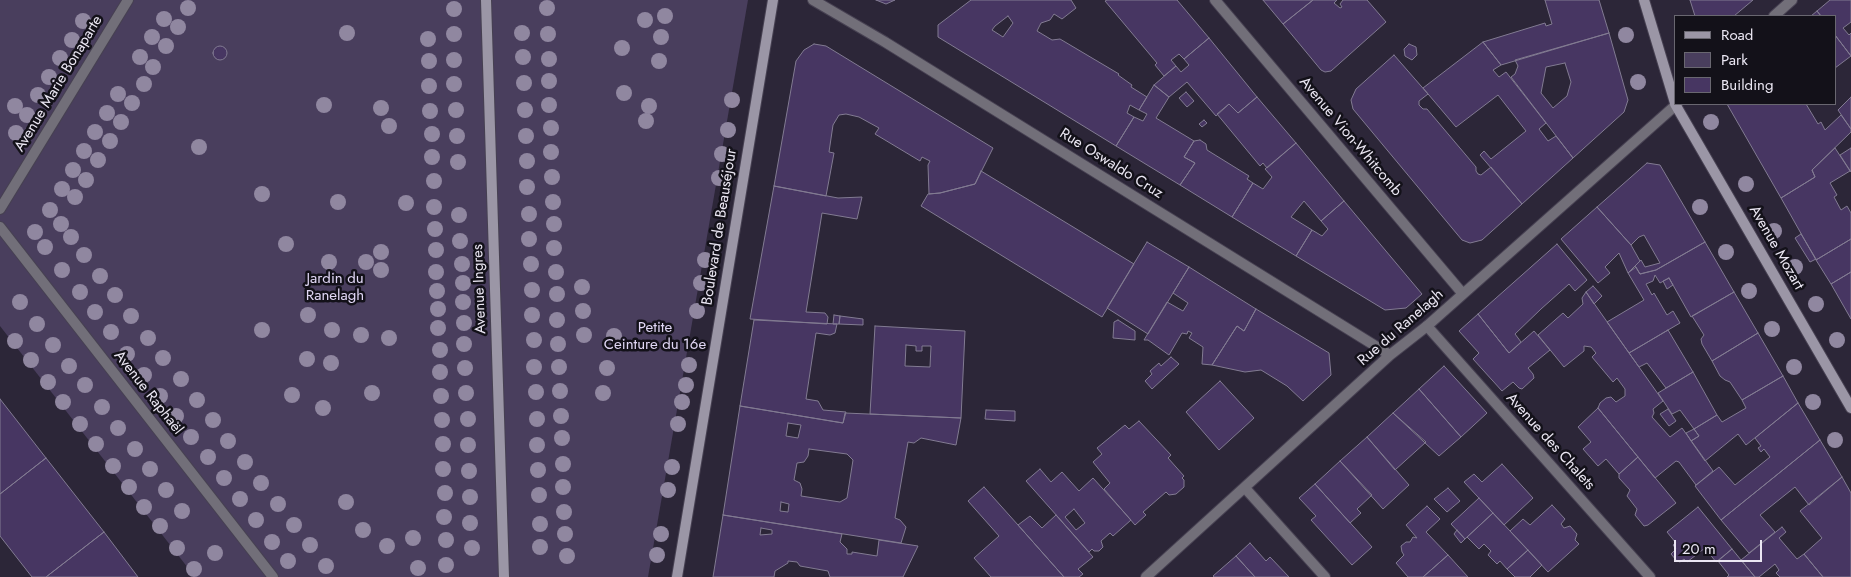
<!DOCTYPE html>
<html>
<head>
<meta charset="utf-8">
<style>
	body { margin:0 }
	#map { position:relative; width:1851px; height:577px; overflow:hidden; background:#2c2638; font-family:Jost,sans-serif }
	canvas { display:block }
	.legend { position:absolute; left:1674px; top:15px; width:162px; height:90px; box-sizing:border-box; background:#131119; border:1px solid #696770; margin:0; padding:6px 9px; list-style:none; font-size:15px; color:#ebe7f3 }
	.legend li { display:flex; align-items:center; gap:10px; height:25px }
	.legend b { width:25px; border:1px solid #696770 }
	.scale { position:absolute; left:1674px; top:540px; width:88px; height:22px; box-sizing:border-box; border:2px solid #ebe7f3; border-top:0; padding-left:6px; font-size:15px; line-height:18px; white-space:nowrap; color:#ebe7f3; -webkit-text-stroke:4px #131119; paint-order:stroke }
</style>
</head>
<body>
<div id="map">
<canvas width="1851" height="577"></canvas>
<ul class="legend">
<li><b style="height:6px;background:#9b96a6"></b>Road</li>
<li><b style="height:14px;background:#493e5d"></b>Park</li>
<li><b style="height:14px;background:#473662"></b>Building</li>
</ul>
<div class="scale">20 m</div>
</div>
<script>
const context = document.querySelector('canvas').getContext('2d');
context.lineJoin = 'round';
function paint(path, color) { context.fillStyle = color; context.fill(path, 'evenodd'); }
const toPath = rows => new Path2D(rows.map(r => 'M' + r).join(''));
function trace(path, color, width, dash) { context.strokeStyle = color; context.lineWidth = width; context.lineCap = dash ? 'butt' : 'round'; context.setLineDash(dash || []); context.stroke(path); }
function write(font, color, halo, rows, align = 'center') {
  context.font = font + ' Jost,sans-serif'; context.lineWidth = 5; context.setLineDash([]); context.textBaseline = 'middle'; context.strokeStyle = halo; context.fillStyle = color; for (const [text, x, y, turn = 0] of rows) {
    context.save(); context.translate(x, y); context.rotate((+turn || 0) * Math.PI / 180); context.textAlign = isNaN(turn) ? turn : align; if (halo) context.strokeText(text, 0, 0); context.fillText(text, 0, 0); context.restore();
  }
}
paint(toPath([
	[0,0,748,0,648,577,195,577,0,326]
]), '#493e5d');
const building = toPath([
	[876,0,895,0,886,4,876,0],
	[971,0,1071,0,1076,8,1062,19,1054,14,1050,20,1041,23,1037,31,1052,40,1060,39,1119,74,1118,75,1132,85,1131,87,1147,97,1139,110,1130,105,1127,113,1134,117,1116,146,938,37,938,25,971,0],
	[1008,16,1013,23,1003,37,992,30,995,26,1008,16],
	[1107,0,1177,0,1209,38,1184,59,1179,54,1171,60,1176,66,1164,76,1155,65,1157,63,1105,1,1107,0],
	[1263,0,1313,0,1283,24,1263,0],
	[1313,0,1337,0,1334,3,1340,8,1342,7,1340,4,1343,0,1367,0,1386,22,1331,71,1325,72,1321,70,1283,24,1313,0],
	[1545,0,1599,0,1609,33,1501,65,1483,42,1545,23,1546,26,1552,24,1545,0],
	[1690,0,1753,0,1734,16,1695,16,1690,0],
	[1830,0,1851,0,1851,22,1843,28,1849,35,1851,33,1851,56,1835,35,1835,16,1821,16,1817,11,1830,0],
	[1817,11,1821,16,1811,16,1817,11],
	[1609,33,1628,100,1624,112,1573,158,1511,77,1515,74,1518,66,1515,60,1609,33],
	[1565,63,1571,82,1567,96,1553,108,1541,93,1546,67,1565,63],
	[1835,35,1851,56,1835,68,1835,35],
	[1209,38,1257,97,1238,113,1229,104,1216,116,1187,82,1169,97,1154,85,1176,66,1181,72,1189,65,1184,59,1209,38],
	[1483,42,1501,65,1493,70,1499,77,1506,72,1546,123,1539,129,1548,141,1556,136,1573,158,1522,204,1480,155,1484,151,1491,159,1526,131,1498,95,1456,127,1423,88,1483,42],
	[814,44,826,46,993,148,975,184,940,193,929,194,928,165,930,161,922,157,920,161,875,134,879,128,859,117,846,114,839,115,833,125,829,152,834,153,826,196,774,186,796,61,804,50,814,44],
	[1409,44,1416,47,1417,55,1412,60,1405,56,1404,49,1409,44],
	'213 53a7 7 0 1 1 14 0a7 7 0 1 1-14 0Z',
	[1394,55,1428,94,1419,101,1419,105,1423,109,1427,109,1476,167,1476,171,1478,174,1481,175,1491,167,1522,204,1482,240,1470,243,1462,240,1353,109,1351,100,1356,89,1394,55],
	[1154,85,1169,97,1156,118,1194,141,1184,157,1195,163,1180,185,1116,146,1134,117,1143,121,1147,114,1139,110,1154,85],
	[1186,92,1194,101,1187,107,1179,98,1186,92],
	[1257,97,1296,143,1267,168,1263,163,1260,166,1217,114,1229,104,1238,113,1257,97],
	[1851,97,1851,129,1838,110,1851,97],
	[1727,104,1806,104,1818,124,1821,122,1825,130,1841,115,1851,129,1851,132,1812,170,1815,177,1781,198,1727,104],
	[1204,120,1207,123,1202,127,1199,124,1204,120],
	[1200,140,1206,144,1207,150,1249,176,1247,179,1253,183,1232,217,1180,185,1195,163,1184,157,1194,141,1200,140],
	[1296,143,1344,201,1321,221,1304,201,1291,217,1312,230,1296,256,1232,217,1253,183,1263,189,1272,177,1265,169,1296,143],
	[1835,148,1850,171,1830,183,1837,195,1834,197,1841,210,1847,206,1851,213,1851,239,1816,260,1781,198,1815,177,1812,170,1835,148],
	[1851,148,1851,172,1840,155,1851,148],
	[1647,163,1660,165,1705,242,1656,270,1640,274,1635,266,1641,260,1645,267,1660,263,1644,235,1639,237,1631,245,1597,207,1647,163],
	[981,171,1134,264,1102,317,921,206,928,194,940,193,975,184,981,171],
	[774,186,838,198,862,197,857,219,822,213,806,312,825,313,828,317,827,324,750,319,774,186],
	[1344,201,1422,294,1406,308,1385,310,1296,256,1312,230,1322,236,1328,229,1321,221,1344,201],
	[1597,207,1631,245,1640,261,1628,273,1619,253,1605,267,1610,273,1598,283,1561,239,1597,207],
	[1801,234,1816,259,1810,262,1795,238,1801,234],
	[1851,239,1851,272,1831,284,1816,260,1851,239],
	[1147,242,1189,267,1148,334,1107,308,1147,242],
	[1705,242,1734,292,1691,317,1669,278,1660,283,1655,275,1653,281,1646,284,1652,295,1654,293,1667,315,1673,311,1680,323,1629,353,1607,322,1644,300,1628,273,1636,267,1640,274,1656,270,1705,242],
	[1557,244,1587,280,1575,291,1569,284,1541,309,1515,334,1521,342,1509,353,1478,314,1557,244],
	[1189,267,1256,309,1244,331,1237,326,1212,365,1202,364,1203,347,1189,338,1192,333,1188,331,1187,334,1182,333,1169,355,1148,340,1144,340,1167,302,1183,311,1188,303,1173,293,1189,267],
	[1851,272,1851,319,1831,284,1851,272],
	[1669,278,1673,285,1667,289,1663,281,1669,278],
	[1593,286,1602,296,1594,304,1586,292,1593,286],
	[1586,292,1663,401,1653,409,1654,413,1652,417,1670,437,1682,428,1713,471,1696,485,1679,462,1676,461,1655,478,1598,408,1600,403,1606,398,1611,397,1616,402,1625,396,1625,389,1617,378,1613,382,1592,357,1596,353,1591,347,1584,346,1584,351,1564,367,1538,335,1563,313,1568,318,1583,304,1582,298,1586,292],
	[1734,292,1758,333,1712,361,1702,344,1701,339,1704,335,1692,316,1734,292],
	[1256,309,1329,353,1331,375,1303,401,1287,386,1261,370,1245,372,1212,365,1237,326,1244,331,1256,309],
	[1478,314,1509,353,1534,331,1550,350,1528,368,1533,374,1534,378,1522,389,1519,388,1513,382,1502,391,1473,359,1479,353,1459,331,1478,314],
	[834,315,840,316,839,324,833,324,834,315],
	[840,316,863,319,863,325,839,324,840,316],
	[754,320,837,324,835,333,830,335,816,333,806,399,818,401,823,410,846,412,843,423,740,406,754,320],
	[1118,320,1135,331,1135,340,1113,338,1114,322,1118,320],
	[875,326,965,331,961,418,870,414,875,326],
	[906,345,916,346,916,351,922,351,922,346,931,346,930,367,905,366,906,345],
	[1668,330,1693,372,1666,388,1647,363,1639,367,1629,353,1668,330],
	[1758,333,1783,376,1742,400,1730,382,1725,380,1720,376,1712,361,1758,333],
	[1171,357,1179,364,1152,389,1145,381,1152,374,1150,371,1159,363,1161,366,1171,357],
	[1444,366,1487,413,1461,437,1419,389,1444,366],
	[1693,372,1717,415,1694,429,1680,410,1672,414,1658,393,1693,372],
	[1783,376,1798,403,1746,445,1738,434,1705,461,1691,441,1699,436,1694,429,1717,415,1722,422,1746,408,1742,400,1783,376],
	[1220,381,1254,418,1219,450,1186,412,1220,381],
	[1419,389,1461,437,1439,456,1393,413,1419,389],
	[0,399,46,458,0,494,0,399],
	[1798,403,1820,440,1721,520,1695,486,1719,467,1735,485,1770,457,1764,449,1761,452,1758,448,1761,446,1755,438,1798,403],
	[740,406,843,423,845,413,961,418,956,445,921,438,914,443,908,442,895,518,900,520,906,527,901,543,723,515,740,406],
	[788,423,801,425,798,438,786,436,788,423],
	[809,449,847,454,853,460,847,498,840,502,801,496,802,489,800,483,794,480,797,463,804,462,808,456,809,449],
	[781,502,789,504,788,512,780,511,781,502],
	[1598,408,1638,457,1619,474,1606,459,1598,466,1583,449,1591,442,1578,427,1598,408],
	[1668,409,1676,421,1669,426,1660,414,1668,409],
	[986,410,1015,411,1015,421,985,419,986,410],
	[1393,413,1426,442,1395,470,1367,437,1393,413],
	[1139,421,1171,455,1168,458,1184,476,1182,478,1184,480,1184,487,1176,494,1169,495,1166,492,1143,512,1146,515,1135,525,1104,489,1110,483,1093,462,1102,454,1097,448,1125,425,1129,429,1139,421],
	[1694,429,1699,436,1691,441,1686,433,1694,429],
	[1367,437,1409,485,1383,509,1340,461,1367,437],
	[1820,440,1842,477,1809,505,1795,487,1760,515,1775,532,1749,553,1721,520,1820,440],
	[1638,457,1676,503,1648,525,1644,526,1635,515,1637,509,1627,496,1630,490,1619,478,1619,474,1638,457],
	[46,458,104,532,46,577,32,577,0,536,0,494,46,458],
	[1340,461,1372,495,1357,509,1361,513,1350,523,1315,484,1340,461],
	[1502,464,1533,498,1504,525,1464,482,1474,474,1482,482,1502,464],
	[1040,469,1051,482,1062,472,1079,491,1093,478,1131,520,1113,536,1110,533,1101,541,1103,547,1099,551,1094,551,1092,549,1089,552,1026,481,1040,469],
	[1074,509,1085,523,1076,530,1065,517,1074,509],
	[1842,477,1851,493,1851,577,1823,577,1804,554,1822,538,1800,511,1842,477],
	[1315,484,1372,547,1352,565,1311,520,1316,516,1299,498,1315,484],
	[984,487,1018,525,1064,577,991,577,974,558,999,536,968,501,984,487],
	[1448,488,1460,501,1447,512,1434,499,1448,488],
	[1479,498,1493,513,1465,539,1451,524,1479,498],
	[1552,505,1565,519,1561,524,1564,528,1570,526,1577,534,1575,540,1579,544,1548,572,1510,531,1523,519,1530,525,1552,505],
	[1427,506,1440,519,1426,532,1448,555,1423,577,1408,577,1396,563,1404,555,1402,552,1401,546,1406,542,1410,542,1413,537,1417,538,1406,525,1427,506],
	[1698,507,1732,549,1716,562,1705,548,1687,562,1684,559,1680,562,1677,561,1671,554,1676,549,1673,545,1676,543,1667,532,1698,507],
	[1493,513,1528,550,1507,569,1500,561,1497,564,1488,555,1491,551,1484,544,1479,549,1467,537,1493,513],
	[723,515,842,534,840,542,847,549,847,554,852,554,852,552,877,556,879,540,918,546,903,577,830,577,828,571,800,566,797,562,788,561,788,563,775,571,774,577,713,577,723,515],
	[761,528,772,530,772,534,760,535,761,528],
	[1056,515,1093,557,1078,569,1083,574,1079,577,1064,577,1018,525,1030,516,1042,528,1056,515],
	[1782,527,1786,532,1779,538,1797,559,1804,554,1823,577,1780,577,1776,573,1779,570,1775,564,1759,577,1755,577,1741,560,1782,527],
	[1457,530,1465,539,1461,543,1454,534,1457,530],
	[104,532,138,577,46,577,104,532],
	[1250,543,1266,561,1270,557,1289,577,1255,577,1236,556,1250,543],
	[1732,549,1741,560,1755,577,1727,577,1729,575,1718,561,1732,549],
	[1528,550,1542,565,1530,577,1515,577,1507,569,1528,550],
	[1448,555,1468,577,1423,577,1448,555],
	[1236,556,1255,577,1214,577,1213,576,1236,556]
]);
paint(building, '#473662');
trace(building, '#827b92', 1);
const lane = toPath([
	[1427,326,1650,577]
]);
const street = toPath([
	[813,0,885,42,1390,355],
	[1215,0,1463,294],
	[1774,16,1792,0],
	[0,209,128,0],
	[0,227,273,577],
	[1245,488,1325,577],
	[1146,577,1390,355,1427,326,1677,104]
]);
const secondary = toPath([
	[486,0,504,577],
	[1644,0,1675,103],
	[1675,104,1851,408],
	[677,577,773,0]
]);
trace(lane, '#474152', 12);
trace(street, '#474152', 12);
trace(secondary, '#474152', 12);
trace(lane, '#726f79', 10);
trace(street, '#726f79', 10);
trace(secondary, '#9b96a6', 10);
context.fillStyle = '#9087a0';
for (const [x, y] of [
	[188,8],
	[547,8],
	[454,9],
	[665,16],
	[164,19],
	[645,20],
	[83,21],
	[178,27],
	[347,33],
	[522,33],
	[454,34],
	[548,34],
	[1626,35],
	[152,37],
	[661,37],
	[428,39],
	[72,40],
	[166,46],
	[622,48],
	[140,57],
	[523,57],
	[60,58],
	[549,59],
	[454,60],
	[429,61],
	[659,61],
	[153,67],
	[49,77],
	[549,81],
	[1638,82],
	[524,83],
	[144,84],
	[454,84],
	[429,86],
	[624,93],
	[118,94],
	[38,95],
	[732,100],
	[132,103],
	[324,105],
	[549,105],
	[15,106],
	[649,106],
	[381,108],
	[456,110],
	[525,110],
	[430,111],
	[107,113],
	[27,115],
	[646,121],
	[121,122],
	[1711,122],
	[389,126],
	[551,128],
	[728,130],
	[95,132],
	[16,133],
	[432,134],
	[457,136],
	[526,136],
	[110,141],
	[199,147],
	[84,151],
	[551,152],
	[722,154],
	[432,157],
	[98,160],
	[527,161],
	[458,162],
	[73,170],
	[552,177],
	[719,178],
	[86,180],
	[434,181],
	[1746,184],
	[527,187],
	[62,189],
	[262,194],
	[75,197],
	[338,202],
	[553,202],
	[406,203],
	[434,207],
	[1700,207],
	[50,210],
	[529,214],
	[459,215],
	[61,224],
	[554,224],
	[435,229],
	[1774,231],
	[35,232],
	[71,237],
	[529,239],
	[460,241],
	[286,244],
	[45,247],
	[554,248],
	[436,250],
	[381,252],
	[1726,252],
	[84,255],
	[705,260],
	[329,262],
	[366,262],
	[462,264],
	[531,264],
	[1795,267],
	[62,270],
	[381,270],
	[436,272],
	[556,272],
	[100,276],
	[463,283],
	[701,283],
	[582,287],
	[532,290],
	[437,291],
	[1749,291],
	[80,292],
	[557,294],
	[115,295],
	[20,302],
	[463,302],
	[1816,304],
	[438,309],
	[583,311],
	[697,311],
	[95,312],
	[308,315],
	[532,315],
	[131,316],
	[557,320],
	[464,323],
	[37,324],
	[438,328],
	[1772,329],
	[262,330],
	[332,330],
	[111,332],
	[361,335],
	[584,335],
	[614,336],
	[148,338],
	[389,338],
	[534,340],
	[1837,340],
	[15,341],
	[464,344],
	[558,344],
	[53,345],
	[440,350],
	[127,354],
	[163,358],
	[307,359],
	[31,360],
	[331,363],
	[689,365],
	[69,366],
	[534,367],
	[559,367],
	[1794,367],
	[465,368],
	[607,368],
	[440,372],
	[144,375],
	[181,379],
	[48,382],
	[85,385],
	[686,385],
	[560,391],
	[536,392],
	[372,393],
	[466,393],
	[603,393],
	[292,395],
	[160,396],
	[441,396],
	[197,400],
	[63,402],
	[682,402],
	[1813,402],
	[102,407],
	[323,408],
	[176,416],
	[561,416],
	[468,419],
	[537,419],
	[213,420],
	[442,420],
	[80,424],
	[678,424],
	[118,428],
	[191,437],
	[562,438],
	[1835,440],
	[228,441],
	[96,444],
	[443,444],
	[468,445],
	[537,445],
	[135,449],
	[208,457],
	[245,462],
	[563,464],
	[113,466],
	[672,467],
	[150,469],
	[443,469],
	[538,470],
	[469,471],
	[224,478],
	[261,483],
	[129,487],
	[563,487],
	[166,490],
	[668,490],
	[445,493],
	[539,495],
	[470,497],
	[240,499],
	[346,502],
	[278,504],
	[144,507],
	[182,511],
	[564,512],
	[444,517],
	[256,520],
	[470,523],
	[540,524],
	[294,525],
	[160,526],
	[363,530],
	[565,534],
	[661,534],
	[413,538],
	[446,540],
	[272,542],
	[310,545],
	[387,546],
	[540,547],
	[177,548],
	[472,548],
	[215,553],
	[657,555],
	[567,556],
	[288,561],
	[446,565],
	[326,566],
	[418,568],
	[194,569]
]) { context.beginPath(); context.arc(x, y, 8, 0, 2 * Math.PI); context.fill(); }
write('15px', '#ebe7f3', '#131119', [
	["Avenue Marie Bonaparte",59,84,-59],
	["Avenue Vion-Whitcomb",1350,137,50],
	["Rue Oswaldo Cruz",1111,164,32],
	["Boulevard de Beauséjour",720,227,-81],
	["Avenue Mozart",1776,248,60],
	["Avenue Ingres",480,289,-92],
	["Rue du Ranelagh",1401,328,-41],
	["Avenue Raphaël",148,393,52],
	["Avenue des Chalets",1550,442,48]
]);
write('15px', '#e1d7f5', '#131119', [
	["Jardin du",335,279],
	["Ranelagh",335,296],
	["Petite",655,328],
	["Ceinture du 16e",655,345]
]);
</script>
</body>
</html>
